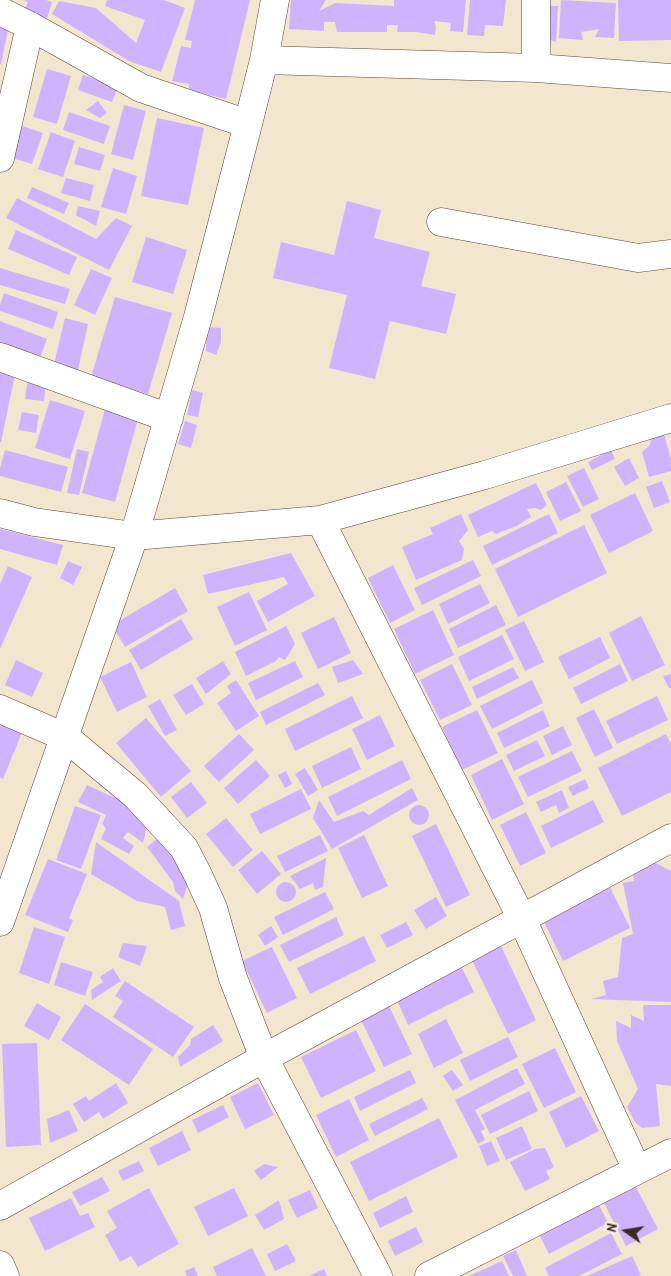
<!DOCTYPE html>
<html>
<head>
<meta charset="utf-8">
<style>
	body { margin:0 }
	#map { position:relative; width:671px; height:1276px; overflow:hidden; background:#f3e6cf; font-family:"Patrick Hand",sans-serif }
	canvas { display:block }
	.north { position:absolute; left:601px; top:1206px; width:50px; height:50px; -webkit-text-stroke:4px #f7f3e8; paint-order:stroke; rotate:283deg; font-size:14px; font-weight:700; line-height:20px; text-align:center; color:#3b2a1e }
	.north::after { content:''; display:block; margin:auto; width:18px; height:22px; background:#3b2a1e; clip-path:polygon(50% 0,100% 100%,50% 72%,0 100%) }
</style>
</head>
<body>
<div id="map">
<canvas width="671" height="1276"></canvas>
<div class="north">N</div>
</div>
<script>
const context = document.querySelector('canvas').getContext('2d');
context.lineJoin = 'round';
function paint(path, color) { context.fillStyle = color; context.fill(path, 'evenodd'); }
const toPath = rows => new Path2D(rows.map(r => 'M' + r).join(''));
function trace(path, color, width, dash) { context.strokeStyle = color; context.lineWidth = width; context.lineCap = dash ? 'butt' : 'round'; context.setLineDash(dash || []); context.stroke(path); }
paint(toPath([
	[24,0,46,0,52,2,47,18,24,11,28,2],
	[107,0,164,0,185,8,161,72,129,61,52,14,59,1,96,8,136,43,145,20,105,6],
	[195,0,250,0,226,99,189,90,189,84,172,81,181,46,191,48,192,41,185,40],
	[291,0,326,0,319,11,335,3,394,6,394,0,466,0,463,32,450,31,451,23,434,21,436,26,435,35,417,32,397,32,398,25,387,25,387,32,337,32,335,22,324,22,324,31,289,29],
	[470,0,506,0,503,26,485,25,484,36,467,35],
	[561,0,616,3,614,38,595,37,599,29,581,32,583,40,559,38],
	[618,0,671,0,671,40,619,41],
	[546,6,558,6,556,42,544,38],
	[0,28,8,30,1,64,0,64],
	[47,69,71,76,57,124,33,117],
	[83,75,118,87,112,102,78,90],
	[98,101,107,113,100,118,86,110],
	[124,105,146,111,133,160,111,154],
	[69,112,110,126,104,144,63,130],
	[157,118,204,128,188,205,141,196],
	[20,125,43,133,32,164,9,157],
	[51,132,75,141,63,177,38,169],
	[79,147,105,155,100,171,74,164],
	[113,168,137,176,126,214,101,207],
	[66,178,94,185,90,201,61,193],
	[32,187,69,203,64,214,27,198],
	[17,198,96,239,116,218,132,226,109,270,6,218],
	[347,201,381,210,374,238,430,252,421,286,456,294,446,334,390,321,375,379,329,368,347,295,273,278,281,242,334,255],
	[78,206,100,211,96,226,76,215],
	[16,230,77,257,69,275,8,249],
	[146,237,187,250,173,294,132,282],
	[0,268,70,289,65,304,0,285],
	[91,269,112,278,95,315,74,305],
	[4,293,58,312,53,329,0,311,0,305],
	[115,297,172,313,148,394,91,377],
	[65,318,88,324,78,370,54,364],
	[0,321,47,339,40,358,0,343],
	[207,327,221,328,221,342,216,355,206,351],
	[0,372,15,375,1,442,0,442],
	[28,378,46,381,44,401,25,399],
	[192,390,203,393,198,417,187,415],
	[50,400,85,411,70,459,35,448],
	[106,406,139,415,115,502,82,493],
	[22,412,39,415,36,433,18,430],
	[185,421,197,425,191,448,178,444],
	[664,434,671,459,671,471,649,477,642,452,650,445,651,438],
	[77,449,89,452,79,495,67,493],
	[5,450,68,467,61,492,0,476,0,468],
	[611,450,615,459,592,470,588,462],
	[629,458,639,478,625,486,614,467],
	[584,468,599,499,583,507,567,476],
	[662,481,670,502,654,508,646,487],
	[566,482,581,511,560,521,546,492],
	[536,483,547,505,541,510,535,508,527,509,531,517,517,526,496,534,492,531,478,537,468,515],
	[635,493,653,531,609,553,590,515],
	[461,514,468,530,459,541,464,549,462,560,416,580,402,547,433,534,430,528],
	[549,514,558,533,492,565,483,546],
	[584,525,607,573,518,617,495,569],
	[0,529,63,545,57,565,0,549],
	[291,553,315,596,268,622,257,601,288,584,284,577,208,594,203,575],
	[473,560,481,576,422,605,414,588],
	[68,561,82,567,73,585,60,578],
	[393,565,415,610,390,623,368,578],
	[8,566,32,577,0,649,0,584],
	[480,584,490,603,448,624,439,604],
	[175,588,188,611,125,647,112,625],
	[249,592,267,630,235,646,217,607],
	[496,605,506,625,458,648,449,629],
	[433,610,454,655,415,674,394,629],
	[641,616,665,665,632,681,609,633],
	[334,617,351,653,318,669,301,633],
	[181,619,193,639,141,670,129,650],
	[524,621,544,662,525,671,505,630],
	[286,626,295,644,285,660,279,657,276,661,246,676,235,652],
	[502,635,514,659,469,681,458,657],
	[600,637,610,658,569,679,558,657],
	[16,660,43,673,32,697,5,685],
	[353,660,363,674,338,683,332,667],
	[223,661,231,674,206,694,196,678],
	[295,661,303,677,256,700,248,683],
	[131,662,147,697,117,712,100,677],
	[452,664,472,705,440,720,420,680],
	[620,664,628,681,581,704,573,688],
	[513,667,519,678,477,699,472,687],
	[671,674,671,688,669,688,663,676],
	[236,680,259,716,236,731,217,703,231,693,227,686],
	[532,680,543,703,492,729,480,706],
	[318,683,325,695,266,725,260,712],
	[192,684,204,704,186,715,173,695],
	[352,696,363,718,295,751,285,729],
	[657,696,668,720,617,744,606,721],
	[160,699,177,730,165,736,148,706],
	[594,709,613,748,595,757,576,718],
	[477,710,498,753,462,770,442,727],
	[543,710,550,726,504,748,497,733],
	[380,715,395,746,367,760,352,729],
	[146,718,191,771,161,797,116,743],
	[0,721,23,730,3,779,0,778],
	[563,726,572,745,552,755,543,736],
	[239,734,254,750,219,782,204,766],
	[666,734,671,744,671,792,622,816,598,768],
	[537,740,545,756,514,771,506,755],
	[351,747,361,769,322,788,312,766],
	[572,751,582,771,528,797,518,777],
	[502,759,524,804,492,820,471,775],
	[256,760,270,776,238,804,224,788],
	[402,760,411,779,337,816,328,797],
	[305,768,318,790,308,796,295,774],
	[286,771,292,784,285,788,278,775],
	[585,779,589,788,573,796,568,787],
	[191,782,207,803,187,818,171,797],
	[87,785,135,807,147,826,143,843,128,832,123,838,134,846,129,854,101,839,106,828,102,824,106,815,78,802],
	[412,788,418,800,332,849,313,818,319,800,334,822,363,811,369,815],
	[301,789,311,809,260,834,250,814],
	[562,790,569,808,559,813,556,805,541,812,536,802],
	[593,800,604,822,551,848,541,826],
	'409 815a10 10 0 1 1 20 0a10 10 0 1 1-20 0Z',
	[75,806,101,815,81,869,56,860],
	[526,812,546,853,520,866,500,825],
	[226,818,253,850,233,867,206,834],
	[436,824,470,895,446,907,412,836],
	[320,835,328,851,285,872,277,856],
	[364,835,388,886,362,898,338,848],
	[161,836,194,880,187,886,183,899,175,891,173,882,147,847],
	[96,842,179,901,185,926,171,930,165,907,137,901,91,874],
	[262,851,281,874,257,894,238,870],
	[326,858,323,887,315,890,313,883,300,889,290,876],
	[48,859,87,874,69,918,73,920,68,932,25,915],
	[650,860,671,871,671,1002,591,999,606,995,603,981,618,977,622,938,633,934,623,883,634,881,631,864],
	'276 892a10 10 0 1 1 20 0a10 10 0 1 1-20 0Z',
	[609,885,630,928,563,961,542,918],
	[325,892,334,909,283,935,274,917],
	[436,897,447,916,426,929,414,910],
	[336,917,344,935,289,962,280,945],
	[406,922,413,935,387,948,380,935],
	[271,926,278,937,265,946,258,935],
	[34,927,65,937,49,984,19,973],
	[364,936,376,961,310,994,297,968],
	[123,943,147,946,140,966,118,957],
	[500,944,536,1020,508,1034,471,958],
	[272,947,297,998,267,1013,242,961],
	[61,962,93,972,85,996,54,985],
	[461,966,474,992,408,1025,396,998],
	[113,968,121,981,92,1000,91,990,103,982,100,977],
	[125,981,194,1027,173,1057,113,1017,123,1001,115,996],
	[37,1003,61,1017,49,1040,24,1026],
	[85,1004,153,1049,129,1085,61,1040],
	[643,1005,671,1005,671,1086,656,1084,660,1126,642,1128,635,1122,627,1107,638,1089,617,1041,616,1021,631,1028,631,1015,644,1021],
	[389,1006,412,1054,384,1067,361,1020],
	[446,1019,463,1053,434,1068,418,1034],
	[213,1025,223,1041,180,1067,178,1057,190,1045,191,1039],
	[356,1030,376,1071,321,1098,301,1057],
	[508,1037,518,1057,470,1081,460,1060],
	[37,1043,41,1145,6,1147,2,1044],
	[555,1048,576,1092,544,1108,522,1064],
	[517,1068,525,1084,475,1110,485,1129,481,1131,485,1140,478,1144,455,1100],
	[410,1070,416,1083,360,1111,354,1097],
	[452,1070,463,1085,453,1091,443,1076],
	[116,1083,128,1103,103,1119,99,1112,84,1122,73,1104,86,1096,89,1101],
	[258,1083,274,1115,245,1129,230,1097],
	[529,1091,538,1111,490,1134,481,1115],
	[581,1096,599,1131,566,1148,549,1112],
	[422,1098,428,1109,375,1136,369,1124],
	[349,1099,369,1140,336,1157,316,1115],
	[223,1105,229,1117,198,1133,192,1120],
	[69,1110,78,1131,50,1143,47,1119],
	[439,1118,458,1157,369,1201,350,1162],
	[522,1126,532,1149,506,1160,496,1138],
	[182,1131,191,1150,158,1166,149,1148],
	[491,1141,500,1161,487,1166,479,1146],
	[545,1148,554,1167,546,1171,550,1179,525,1191,510,1162,535,1149],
	[139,1161,144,1171,123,1181,118,1171],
	[264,1164,278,1167,261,1180,254,1171],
	[102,1177,110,1191,80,1206,72,1192],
	[636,1187,658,1229,626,1246,604,1203],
	[149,1188,179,1244,138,1267,131,1256,120,1262,105,1235,117,1228,107,1211],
	[234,1188,248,1216,208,1236,194,1207],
	[310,1190,318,1208,297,1218,288,1200],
	[406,1196,413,1212,380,1228,373,1213],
	[71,1198,80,1216,88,1213,95,1227,45,1251,29,1218],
	[279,1200,284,1219,264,1230,255,1215],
	[599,1205,608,1223,549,1254,540,1236],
	[416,1227,423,1242,395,1256,388,1241],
	[611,1233,622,1254,579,1276,549,1276,545,1268],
	[287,1244,296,1261,275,1271,267,1254],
	[252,1248,266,1276,217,1276,213,1267],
	[516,1250,527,1276,513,1276,503,1256],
	[632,1256,641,1275,638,1276,587,1276],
	[502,1261,509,1276,469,1276],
	[194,1267,198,1276,187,1276,185,1271],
	[324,1269,327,1276,309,1276]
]), '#cfb3fe');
const minor = toPath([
	[536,0,536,68],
	[0,11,30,26,141,88,248,124],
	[264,60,536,68,671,78],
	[0,158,30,26],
	[441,222,638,258,671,254],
	[0,357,169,418],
	[0,513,34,522,134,536,320,520,485,475,671,418],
	[320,520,522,919,637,1170],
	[0,709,65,737,135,795,184,848,198,875,213,908,233,978,264,1058,378,1276],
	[0,922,134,536,198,317,248,124,264,60,275,0],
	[0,1206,264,1058,671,838],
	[0,1265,5,1276],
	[429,1276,671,1153]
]);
trace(minor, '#574639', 29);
trace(minor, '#fff', 28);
</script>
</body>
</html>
